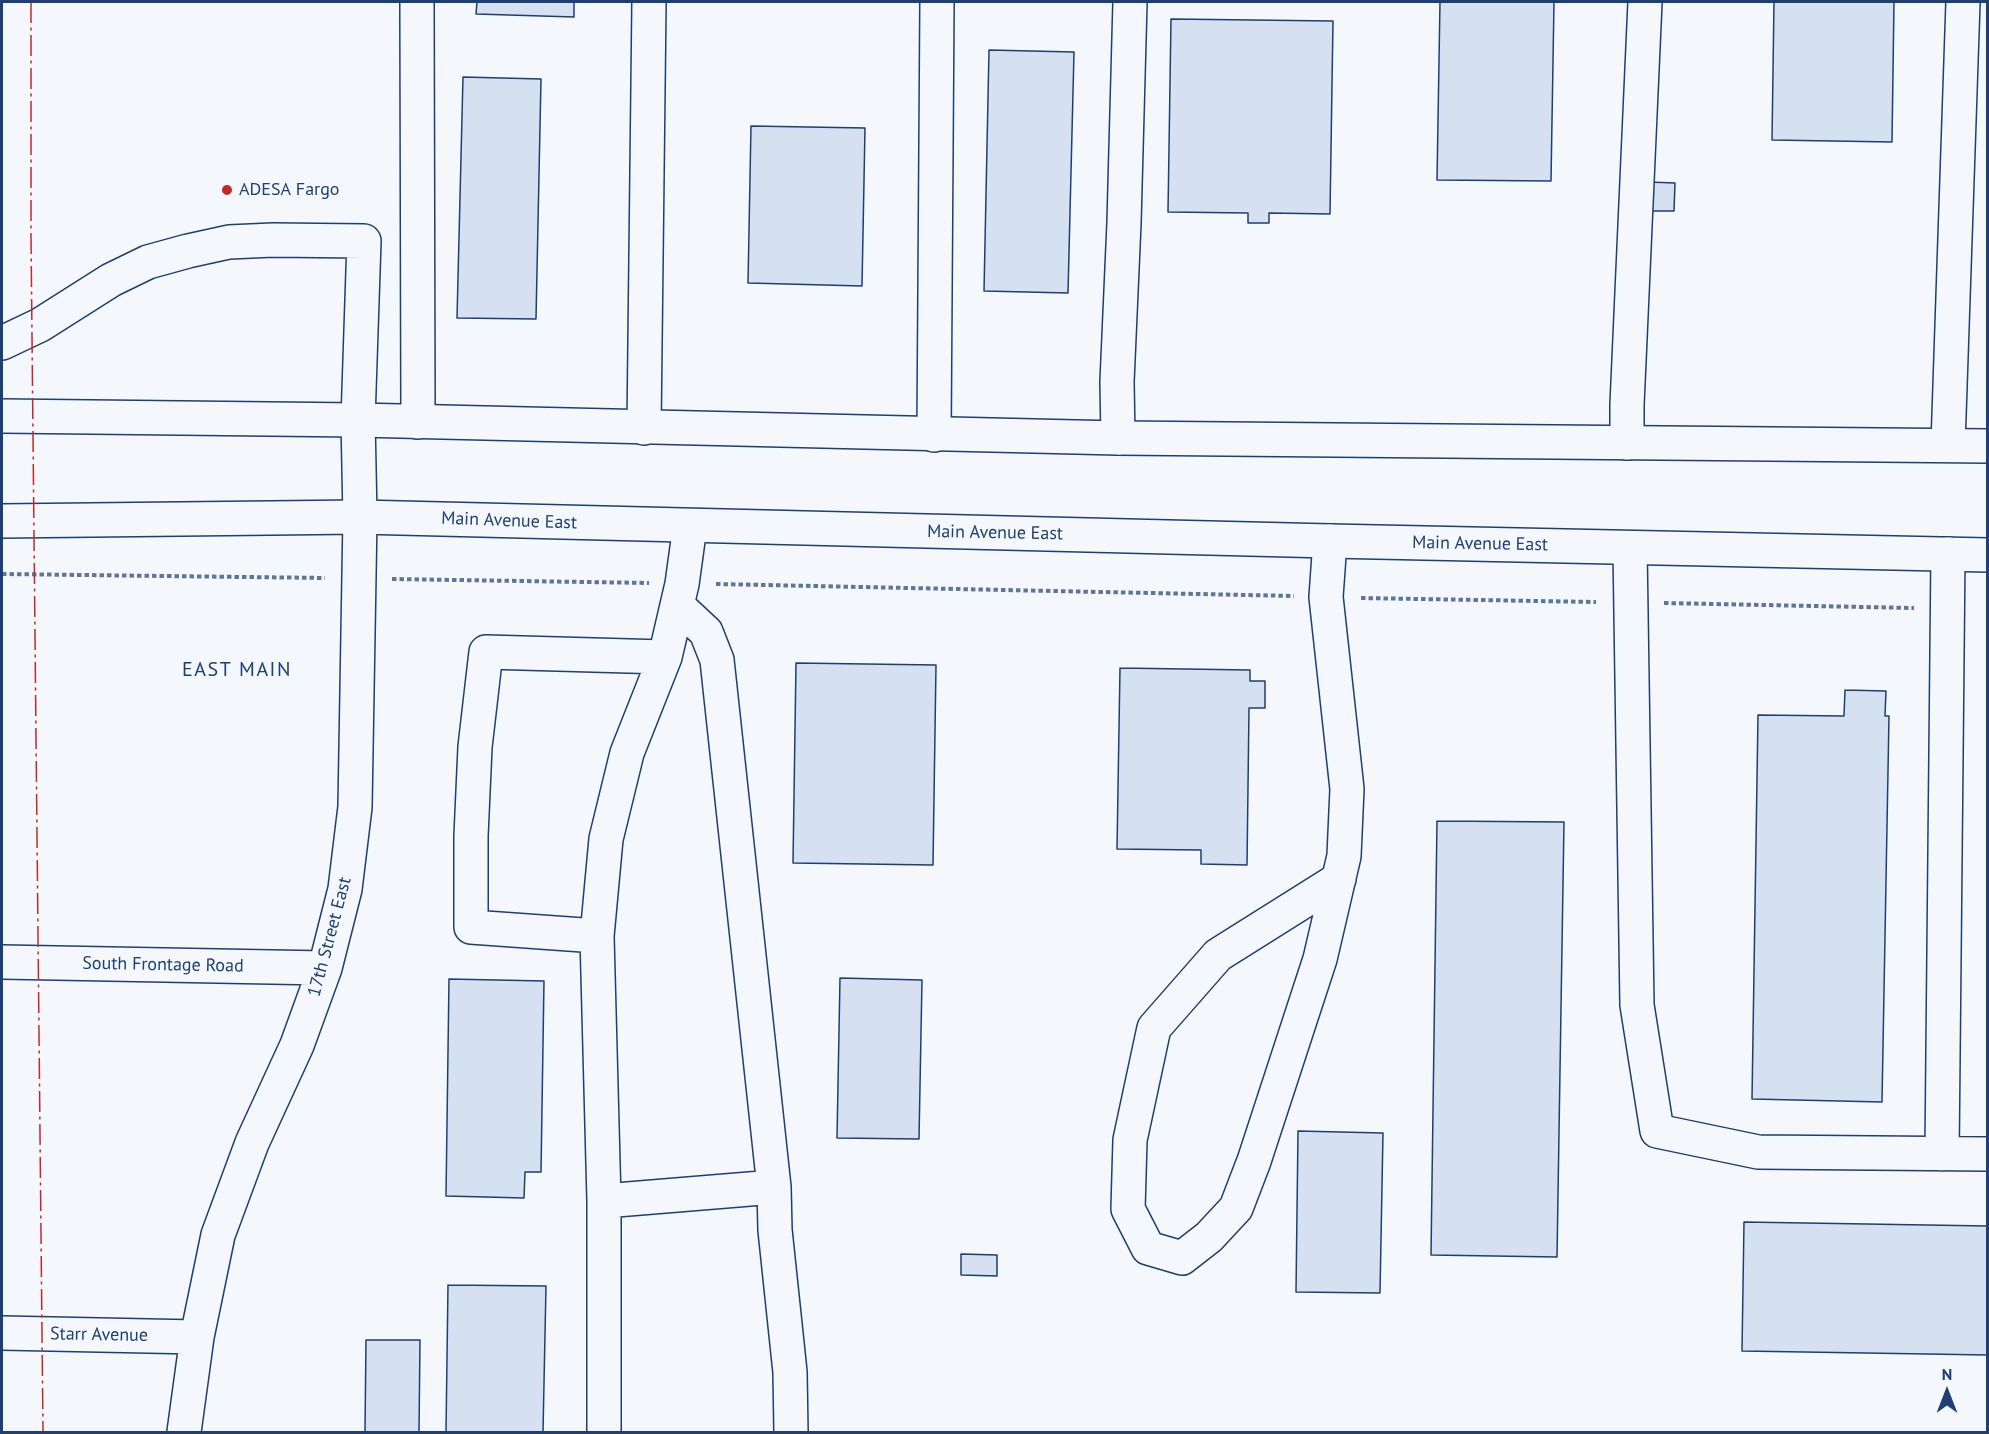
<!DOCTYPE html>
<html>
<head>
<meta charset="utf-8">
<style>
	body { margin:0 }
	#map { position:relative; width:1989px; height:1434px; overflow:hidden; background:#f4f7fb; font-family:"PT Sans",sans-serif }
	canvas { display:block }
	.frame { position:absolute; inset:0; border:3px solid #1d3f73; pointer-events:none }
	.north { position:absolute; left:1917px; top:1362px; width:60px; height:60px; -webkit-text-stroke:4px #f4f7fb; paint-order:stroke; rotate:0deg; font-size:16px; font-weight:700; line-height:24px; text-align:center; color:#1d3f73 }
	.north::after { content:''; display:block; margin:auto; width:21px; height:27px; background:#1d3f73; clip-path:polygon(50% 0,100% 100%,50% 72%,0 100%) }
</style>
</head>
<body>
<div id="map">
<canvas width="1989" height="1434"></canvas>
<div class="frame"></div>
<div class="north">N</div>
</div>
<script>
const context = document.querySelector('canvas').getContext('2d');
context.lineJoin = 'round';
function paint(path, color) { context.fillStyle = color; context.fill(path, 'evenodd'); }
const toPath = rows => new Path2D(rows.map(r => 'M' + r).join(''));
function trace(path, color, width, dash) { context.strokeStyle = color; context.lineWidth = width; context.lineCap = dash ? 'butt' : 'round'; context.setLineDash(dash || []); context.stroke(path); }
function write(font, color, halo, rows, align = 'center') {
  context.font = font + ' "PT Sans",sans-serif'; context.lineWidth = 4.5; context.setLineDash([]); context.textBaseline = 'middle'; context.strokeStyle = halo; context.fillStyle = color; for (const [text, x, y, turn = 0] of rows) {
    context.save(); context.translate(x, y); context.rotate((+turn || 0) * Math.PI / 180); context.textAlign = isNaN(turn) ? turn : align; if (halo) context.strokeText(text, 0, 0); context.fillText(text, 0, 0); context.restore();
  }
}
const building = toPath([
	[477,2,574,2,574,17,476,14,477,2],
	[1440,2,1554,2,1551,181,1437,180,1440,2],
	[1774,2,1894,2,1892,142,1772,140,1774,2],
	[1171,19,1333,21,1330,214,1269,213,1269,223,1248,223,1248,213,1168,212,1171,19],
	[989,50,1074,52,1068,293,984,291,989,50],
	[463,77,541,79,536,319,457,318,463,77],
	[751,126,865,128,862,286,748,283,751,126],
	[1648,182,1675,183,1674,211,1647,211,1648,182],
	[796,663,936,665,933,865,793,863,796,663],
	[1120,668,1250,670,1250,681,1265,681,1265,708,1249,708,1247,865,1201,864,1201,850,1117,849,1120,668],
	[1845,690,1886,691,1885,716,1889,716,1882,1102,1752,1099,1758,715,1844,716,1845,690],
	[1437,821,1564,822,1557,1257,1431,1255,1437,821],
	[840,978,922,980,919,1139,837,1138,840,978],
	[449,979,544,981,541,1172,525,1172,524,1198,446,1196,449,979],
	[1298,1131,1383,1133,1380,1293,1296,1292,1298,1131],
	[1744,1222,1988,1226,1988,1355,1742,1351,1744,1222],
	[961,1254,997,1255,997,1276,961,1275,961,1254],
	[448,1285,546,1286,543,1432,446,1432,448,1285],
	[366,1340,420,1340,419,1432,365,1432,366,1340]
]);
paint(building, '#d5e0f0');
trace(building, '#1d3f73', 1.5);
const minor = toPath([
	[417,2,418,422],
	[2,343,40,325,111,280,148,262,188,251,229,242,273,240,364,241,358,420,360,517,355,807,345,889,325,968,297,1045,252,1143,218,1235,197,1337,184,1432],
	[644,428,649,2],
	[934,435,937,2],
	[1118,438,1117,382,1124,223,1130,2],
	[1627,443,1627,405,1645,2],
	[1948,445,1963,2],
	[1330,541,1326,597,1347,789,1344,856,1320,959,1254,1161,1236,1208,1209,1237,1182,1258,1148,1248,1128,1209,1130,1140,1154,1028,1218,955,1339,879],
	[1630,548,1637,1005,1657,1131,1758,1152,1988,1154],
	[597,936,471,927,471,836,475,747,486,652,665,657],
	[2,962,325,968],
	[1942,1154,1948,554],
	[774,1187,775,1230,790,1372,791,1432],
	[604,1201,774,1187,717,660,706,632,678,606],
	[2,1333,197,1337],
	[604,1432,604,1201,597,936,606,839,627,753,665,657,682,584,690,526]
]);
const major = toPath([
	[2,416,358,420,1118,438,1988,446],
	[2,521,360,517,1330,541,1988,555]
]);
trace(minor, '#1d3f73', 36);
trace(major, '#1d3f73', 36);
trace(toPath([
	[2,574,325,578],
	[392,579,649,583],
	[716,584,1294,596],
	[1361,598,1596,602],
	[1664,603,1914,608]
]), '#5e769c', 4, [4.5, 3]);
trace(minor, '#f4f7fb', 33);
trace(major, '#f4f7fb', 33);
trace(toPath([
	[31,2,31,236,43,1432]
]), '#c62828', 1.5, [21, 4.5, 3, 4.5]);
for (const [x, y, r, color] of [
	[227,190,6,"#c62828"]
]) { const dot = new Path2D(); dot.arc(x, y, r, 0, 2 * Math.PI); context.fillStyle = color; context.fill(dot); trace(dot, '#f4f7fb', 2); }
write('18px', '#1d3f73', '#f4f7fb', [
	["ADESA Fargo",239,190]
], 'left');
write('18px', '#1d3f73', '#f4f7fb', [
	["Main Avenue East",509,521,2],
	["Main Avenue East",995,533,1],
	["Main Avenue East",1480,544,1],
	["17th Street East",330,937,-75],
	["South Frontage Road",163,965,1],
	["Starr Avenue",99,1335,1]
]);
context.letterSpacing = '1.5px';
write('20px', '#1d3f73', '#f4f7fb', [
	["EAST MAIN",237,670]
]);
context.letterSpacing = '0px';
</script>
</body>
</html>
